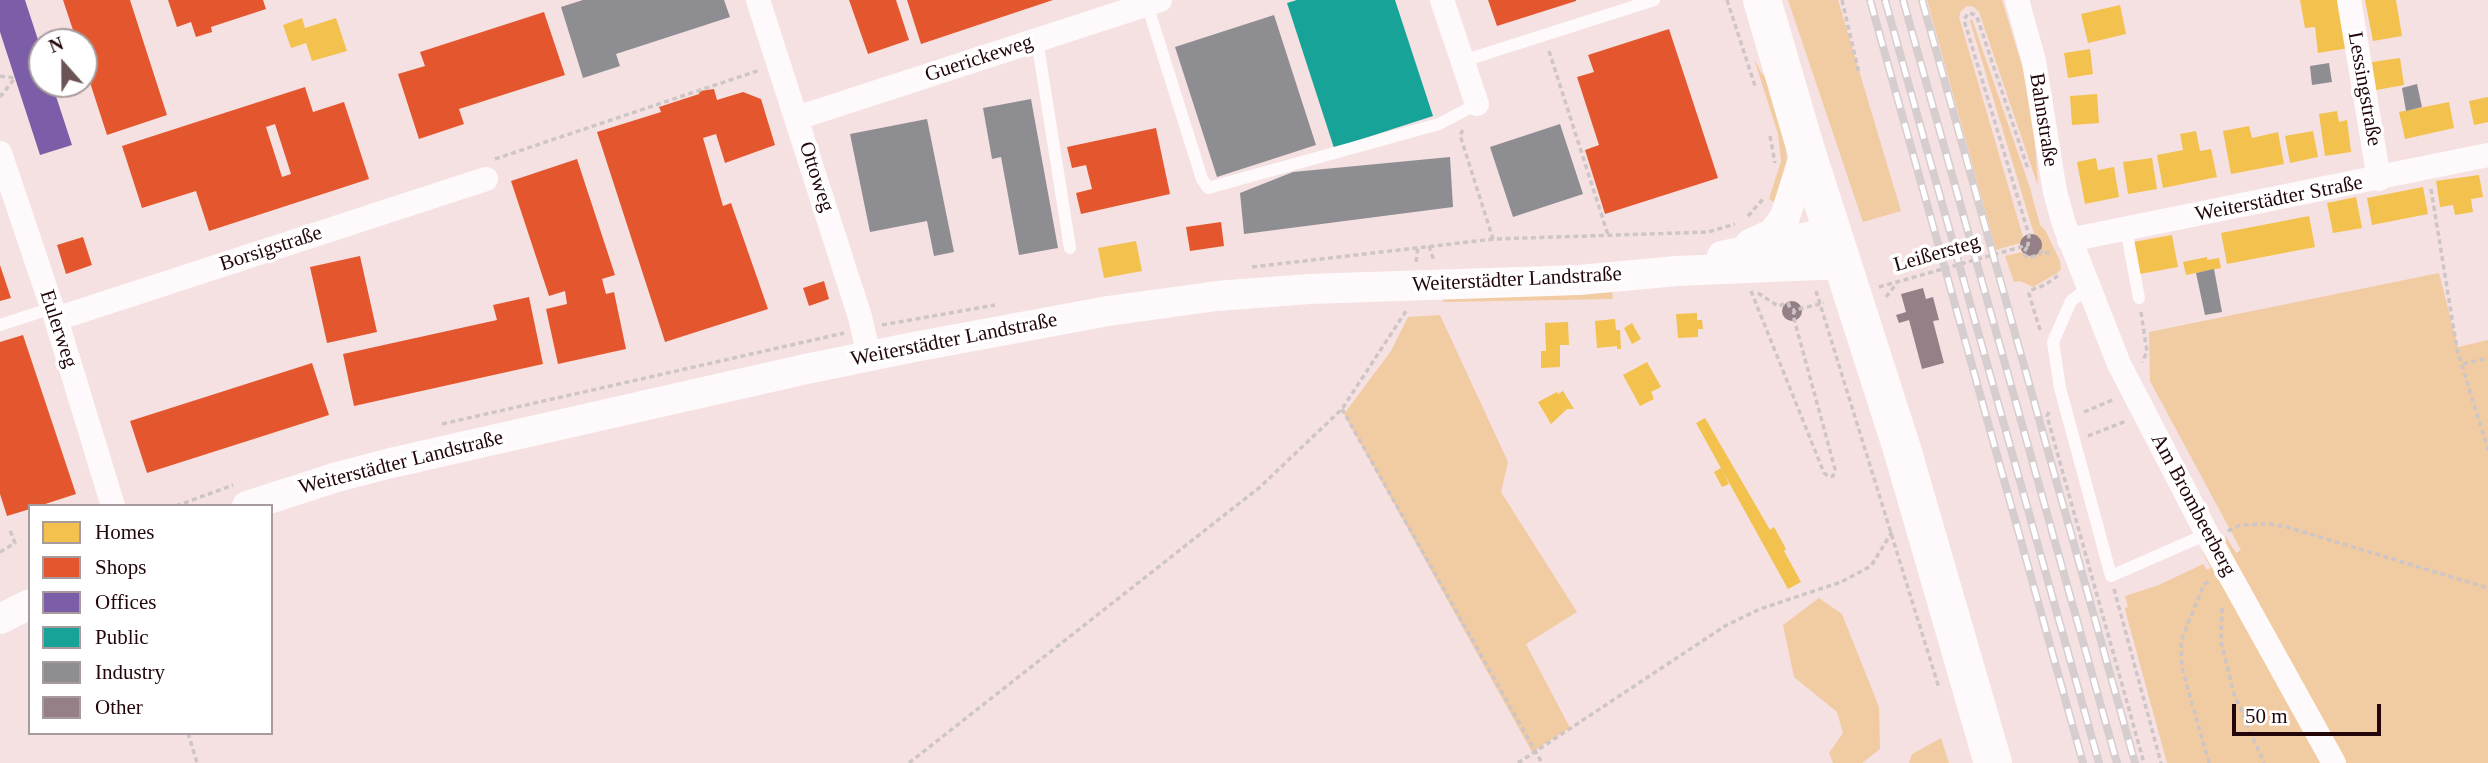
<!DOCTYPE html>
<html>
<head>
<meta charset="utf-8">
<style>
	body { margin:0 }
	#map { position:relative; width:2488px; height:763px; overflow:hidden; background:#f5e1e2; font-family:"Times New Roman",serif }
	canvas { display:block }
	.legend { position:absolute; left:28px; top:504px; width:245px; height:231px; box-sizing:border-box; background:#fff; border:2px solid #a79b9d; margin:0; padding:9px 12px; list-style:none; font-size:21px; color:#22060a }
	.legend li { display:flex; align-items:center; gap:14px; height:35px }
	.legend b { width:35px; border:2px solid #a79b9d }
	.north { position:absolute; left:28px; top:28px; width:70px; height:70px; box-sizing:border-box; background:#fff; border:2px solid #a79b9d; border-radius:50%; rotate:339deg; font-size:19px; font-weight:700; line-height:28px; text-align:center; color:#22060a }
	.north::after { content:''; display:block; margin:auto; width:24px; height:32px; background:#6c5356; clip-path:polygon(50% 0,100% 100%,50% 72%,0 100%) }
	.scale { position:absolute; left:2232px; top:704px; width:149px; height:32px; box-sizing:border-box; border:4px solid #22060a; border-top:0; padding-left:9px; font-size:21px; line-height:24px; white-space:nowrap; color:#22060a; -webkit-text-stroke:5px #fff; paint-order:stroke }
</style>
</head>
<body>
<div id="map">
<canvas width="2488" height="763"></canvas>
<ul class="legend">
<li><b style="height:19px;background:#f2c14e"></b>Homes</li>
<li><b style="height:19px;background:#e4572e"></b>Shops</li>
<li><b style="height:19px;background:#7b5ea7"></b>Offices</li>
<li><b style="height:19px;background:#17a398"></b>Public</li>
<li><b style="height:19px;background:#8d8d92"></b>Industry</li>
<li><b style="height:19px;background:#968087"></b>Other</li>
</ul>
<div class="north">N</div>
<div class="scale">50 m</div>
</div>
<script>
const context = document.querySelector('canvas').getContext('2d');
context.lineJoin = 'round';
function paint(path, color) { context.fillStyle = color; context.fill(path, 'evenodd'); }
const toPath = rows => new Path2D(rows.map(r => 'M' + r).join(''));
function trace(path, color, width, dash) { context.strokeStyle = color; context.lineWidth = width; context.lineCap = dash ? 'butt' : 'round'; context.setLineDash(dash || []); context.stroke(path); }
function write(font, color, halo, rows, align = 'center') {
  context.font = font + ' "Times New Roman",serif'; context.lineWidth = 7; context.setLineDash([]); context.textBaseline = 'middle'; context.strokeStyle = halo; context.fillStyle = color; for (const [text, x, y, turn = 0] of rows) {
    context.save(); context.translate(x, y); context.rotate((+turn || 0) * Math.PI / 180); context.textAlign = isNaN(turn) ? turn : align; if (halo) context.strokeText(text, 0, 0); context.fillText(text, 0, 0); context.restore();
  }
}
paint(toPath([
	[1788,0,1838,0,1901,211,1863,222],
	[1927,0,2002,0,2023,69,2034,126,2038,186,1979,12,1974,7,1967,6,1961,11,1959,17,2023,237,2020,243,1996,250],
	[1972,19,2030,188,2040,225,2045,230,2060,261,2061,269,2057,273,2033,287,2020,281,2014,282,2005,256,2022,252,2030,256,2039,253,2042,245,2040,238,2034,234,1970,21],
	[1754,59,1762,74,1768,76,1786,145,1787,166,1781,207,1769,199,1781,161,1778,134],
	[2439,273,2458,347,2488,340,2488,763,2167,763,2127,617,2125,608,2128,607,2125,596,2159,585,2203,564,2207,570,2211,568,2202,551,2209,553,2226,537,2236,553,2241,550,2150,381,2149,332],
	[1611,285,1613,299,1443,302,1443,293],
	[1440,315,1508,462,1501,492,1577,612,1526,644,1570,728,1532,752,1344,414,1391,351,1408,317],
	[1819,598,1842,614,1879,707,1880,749,1862,763,1833,763,1829,753,1843,733,1837,712,1794,677,1783,625],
	[1941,738,1949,763,1909,763,1912,754]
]), '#f1cba2');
paint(toPath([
	[2300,0,2342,0,2349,48,2318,53,2315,27,2305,28],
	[2365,0,2396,0,2402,36,2373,41],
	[2120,5,2126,34,2088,43,2081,14],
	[302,18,305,28,336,18,347,51,312,61,306,43,291,48,283,25],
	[2090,49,2093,74,2068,78,2064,53],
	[2400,58,2404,85,2376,90,2372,62],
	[2097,94,2099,123,2072,125,2070,96],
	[2488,97,2488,122,2474,125,2469,101],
	[2449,102,2454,128,2405,139,2399,112],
	[2337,111,2339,122,2347,120,2351,152,2325,156,2319,114],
	[2249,126,2252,138,2278,132,2284,164,2231,174,2223,131],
	[2196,131,2200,151,2211,149,2217,177,2163,188,2157,155,2183,150,2180,134],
	[2313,131,2318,157,2290,163,2285,136],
	[2096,158,2098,170,2114,167,2119,197,2085,204,2077,162],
	[2152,158,2157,189,2128,194,2123,162],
	[2479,175,2483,197,2471,199,2473,212,2455,215,2453,205,2440,207,2436,181],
	[2423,187,2428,214,2372,225,2367,198],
	[2356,197,2362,228,2333,233,2327,203],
	[2309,216,2315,247,2227,264,2221,233],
	[2172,235,2178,267,2140,274,2133,242],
	[1136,241,1142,271,1104,278,1098,248],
	[2207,257,2207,260,2219,258,2221,268,2186,275,2183,262],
	[1697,313,1697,320,1702,320,1703,329,1698,329,1698,337,1678,338,1676,314],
	[1615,319,1616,330,1620,330,1621,349,1617,349,1617,346,1597,348,1595,321],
	[1568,322,1569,345,1560,345,1560,367,1541,368,1541,351,1546,351,1545,323],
	[1632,323,1641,339,1632,344,1624,328],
	[1647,362,1661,387,1651,392,1654,399,1640,406,1623,375],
	[1563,391,1574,409,1567,409,1551,424,1538,402,1557,392,1558,394],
	[1705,418,1770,530,1774,527,1786,549,1784,551,1801,582,1788,589,1696,423],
	[1721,468,1729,484,1722,487,1714,472]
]), '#f2c14e');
paint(toPath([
	[63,0,130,0,167,115,107,135,84,64,84,42,77,42],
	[168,0,263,0,266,9,211,27,212,32,196,37,191,22,177,27],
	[849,0,896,0,909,40,868,54],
	[907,0,1053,0,921,44],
	[1488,0,1576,0,1576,1,1497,26],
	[544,12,565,75,459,109,464,124,419,139,398,74,425,66,420,52],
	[1669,29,1718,178,1605,214,1585,150,1599,145,1577,77,1594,72,1588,55],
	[305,87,313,112,344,102,369,179,209,231,196,191,142,208,122,146],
	[275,124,291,174,282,177,266,127],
	[714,89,717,100,743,92,761,99,775,145,725,163,716,134,703,138,723,206,731,203,768,309,665,342,597,132,661,112,659,107,699,94,700,91],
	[1156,128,1170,194,1081,214,1076,193,1092,189,1086,165,1072,168,1067,147],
	[577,159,615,275,602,279,606,294,614,292,626,349,558,364,546,309,567,304,565,291,549,296,511,181],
	[1221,222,1224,246,1190,251,1186,227],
	[83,237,92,265,66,274,57,245],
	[360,256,377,332,327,343,310,267],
	[0,265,11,298,0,301],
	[824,281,829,299,809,306,803,288],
	[529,297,543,364,354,406,343,354,497,320,493,305],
	[23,335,76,494,39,506,30,506,30,509,7,516,0,494,0,342],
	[312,363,329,415,147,473,130,421]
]), '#e4572e');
paint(toPath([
	[0,0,25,0,42,52,42,84,52,84,72,145,40,155,0,32]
]), '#7b5ea7');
paint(toPath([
	[1297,0,1395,0,1433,116,1334,148,1287,3]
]), '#17a398');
paint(toPath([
	[583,0,724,0,730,17,616,54,620,66,583,78,561,7],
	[1274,15,1316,145,1217,177,1175,47],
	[2329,63,2332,82,2312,85,2310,66],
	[2417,84,2422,107,2406,111,2402,88],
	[1031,99,1058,248,1019,255,1001,157,992,159,983,108],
	[927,119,954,252,934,256,927,221,870,232,850,134],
	[1560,124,1583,194,1513,217,1490,147],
	[1450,157,1453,207,1244,234,1240,193,1293,172],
	[2214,269,2222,312,2205,315,2196,273]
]), '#8d8d92');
paint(toPath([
	'2020 245a11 11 0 1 1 22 0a11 11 0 1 1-22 0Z',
	[1923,288,1926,299,1933,297,1939,320,1933,321,1944,363,1922,369,1909,320,1899,323,1896,315,1906,312,1901,294],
	'1782 311a10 10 0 1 1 20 0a10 10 0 1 1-20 0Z'
]), '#968087');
trace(toPath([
	[1727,0,1756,89],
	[1842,0,1859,73],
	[1549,51,1608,235],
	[0,76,15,78],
	[0,97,15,78],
	[1463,130,1460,135,1493,239],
	[1770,136,1775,163],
	[495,159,760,70],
	[2431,189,2457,349,2488,450],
	[1748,216,1763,199],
	[1429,246,1434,261],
	[2027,247,2023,254,2029,258,2040,254,2041,251,2051,254],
	[1416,262,1418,247],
	[1252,267,1494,239,1708,232,1735,224],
	[1879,287,2028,245,2029,235,1964,20,1968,13,1973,14,1977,17,2028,169],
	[1751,291,1824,473,1830,477,1833,476,1835,469,1793,315,1795,310,1824,303],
	[1816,291,1939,688],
	[1758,293,1778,306,1788,303,1790,308,1794,310],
	[1886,297,1897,283],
	[2141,312,2147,352,2142,362],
	[882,325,995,305],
	[2040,330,2029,294,2031,290,2045,285,2060,274],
	[2463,364,2488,358],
	[1342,409,1542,763],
	[2049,412,2047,416,2144,763],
	[2084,412,2115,399],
	[442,424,844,333],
	[2088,436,2126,421],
	[176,506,233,485],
	[2228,531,2240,525,2269,524,2287,527,2488,588],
	[0,552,15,543,9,528],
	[2114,589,2161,763],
	[2222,608,2221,642,2234,694,2264,763],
	[188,733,197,763],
	[909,763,1260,487,1342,409,1406,311],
	[1518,763,1725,626,1760,609,1841,582,1871,566,1892,532],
	[2209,763,2182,668,2181,641,2204,584,2210,581]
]), '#cec5c6', 3.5, [5, 3.5]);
trace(toPath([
	[1147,4,1202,179,1208,188,1439,124,1477,104],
	[1037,40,1070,248],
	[1463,61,1654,0],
	[2126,229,2139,298],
	[2088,288,2071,301,2053,342,2060,388,2111,576,2207,534],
	[0,325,52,308]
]), '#fefafb', 12);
trace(toPath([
	[758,0,860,317,869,356],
	[1442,0,1477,104],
	[2017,0,2034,61,2055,192,2064,224,2119,364,2207,534,2334,763],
	[2349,0,2379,179],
	[797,118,1160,0],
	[0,153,56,319,113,506],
	[2069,240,2488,155],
	[56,319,486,179]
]), '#fefafb', 24);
trace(toPath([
	[1750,244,1772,234,1785,217,1806,150],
	[1722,256,1831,232],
	[247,506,337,477,391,463,806,369,914,347,1108,311,1217,296,1309,289,1579,280,1677,271,1842,264],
	[0,619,30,604]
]), '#fefafb', 30);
trace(toPath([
	[1762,0,1806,150,1902,449,1993,763]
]), '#fefafb', 38);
const rail = toPath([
	[1870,0,2083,763],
	[1885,0,2099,763],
	[1903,0,2117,763],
	[1922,0,2135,763]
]);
trace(rail, '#d5cdce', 8);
trace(rail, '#fff', 5, [16]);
write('21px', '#22060a', '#fff', [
	["Guerickeweg",979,59,-18],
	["Lessingstraße",2364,89,80],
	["Bahnstraße",2043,120,81],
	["Ottoweg",816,177,72],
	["Weiterstädter Straße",2279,199,-11],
	["Borsigstraße",271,249,-18],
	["Leißersteg",1937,254,-16],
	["Weiterstädter Landstraße",1517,280,-3],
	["Eulerweg",58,329,72],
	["Weiterstädter Landstraße",954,340,-11],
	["Weiterstädter Landstraße",401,463,-14],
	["Am Brombeerberg",2193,505,62]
]);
</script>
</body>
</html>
